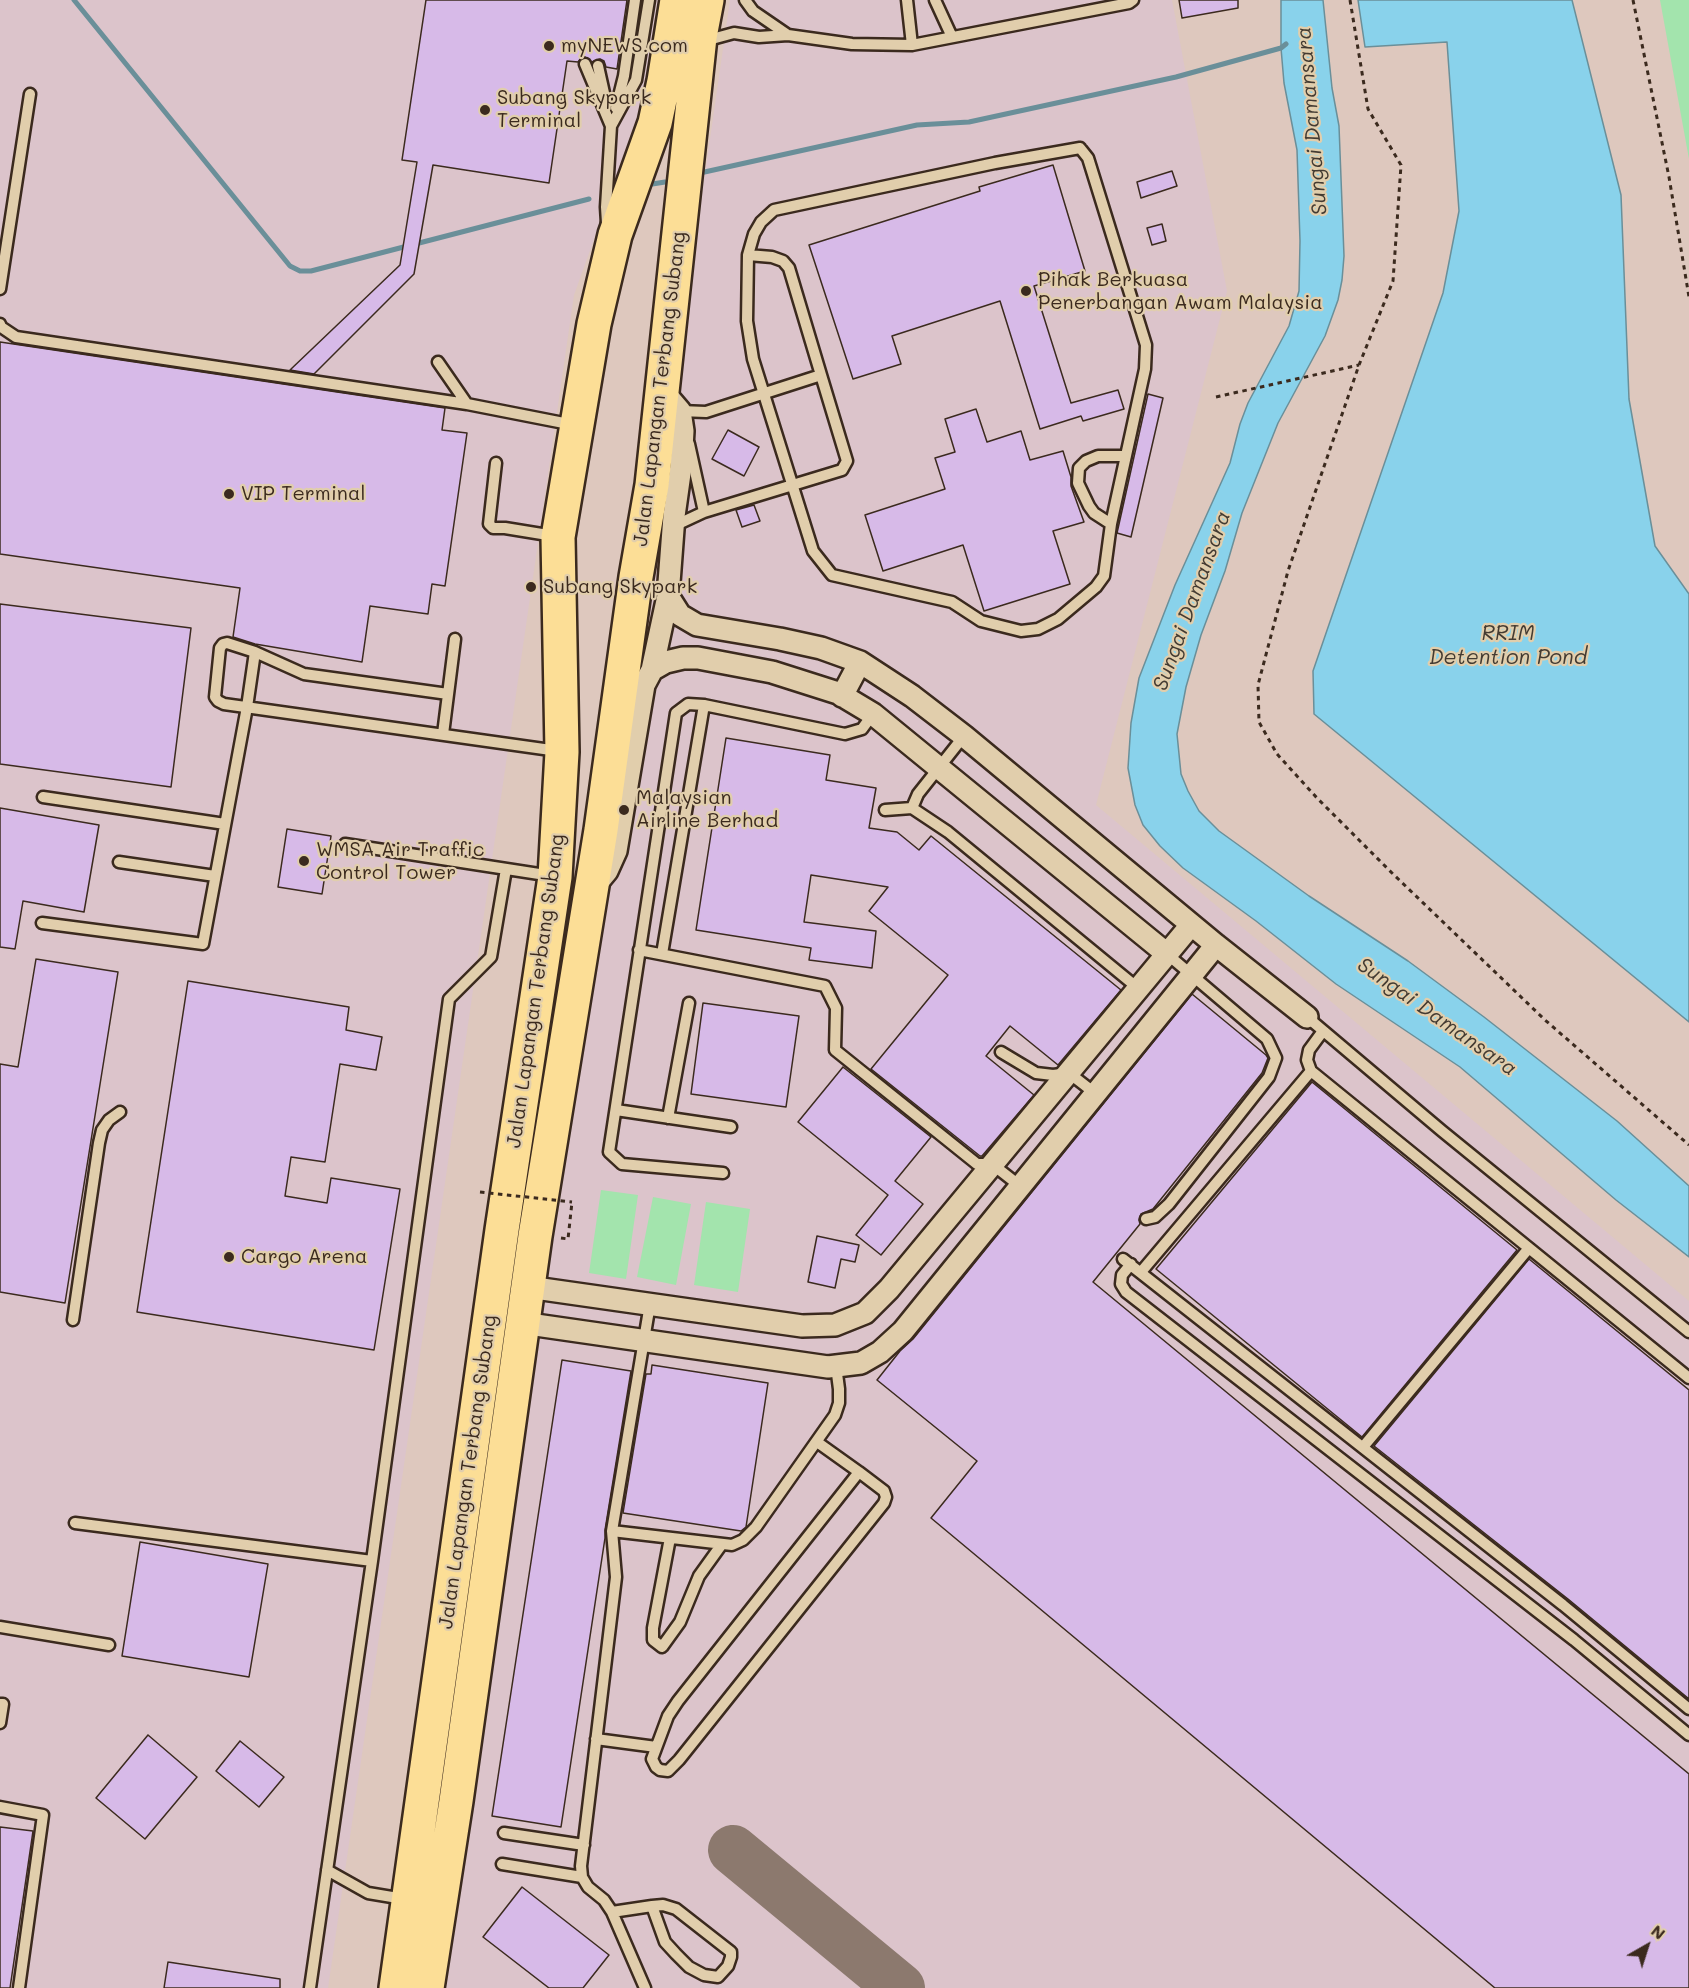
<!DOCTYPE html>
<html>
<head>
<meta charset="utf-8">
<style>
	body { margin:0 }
	#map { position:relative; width:1689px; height:1988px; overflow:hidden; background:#dec8be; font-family:Mali,sans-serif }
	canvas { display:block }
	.north { position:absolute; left:1617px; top:1916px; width:60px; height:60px; -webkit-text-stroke:4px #e1ceac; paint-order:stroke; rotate:39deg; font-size:16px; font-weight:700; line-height:24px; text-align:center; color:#3b2a1e }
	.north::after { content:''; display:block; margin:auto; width:21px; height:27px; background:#3b2a1e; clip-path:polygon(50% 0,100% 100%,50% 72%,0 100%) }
</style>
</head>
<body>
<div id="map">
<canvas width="1689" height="1988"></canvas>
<div class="north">N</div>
</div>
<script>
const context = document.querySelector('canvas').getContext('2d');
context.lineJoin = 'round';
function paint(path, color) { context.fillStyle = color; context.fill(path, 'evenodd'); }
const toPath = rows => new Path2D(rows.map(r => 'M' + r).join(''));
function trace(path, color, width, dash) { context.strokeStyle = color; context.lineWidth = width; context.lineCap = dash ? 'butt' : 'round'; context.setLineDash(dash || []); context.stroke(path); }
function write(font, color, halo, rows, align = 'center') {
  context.font = font + ' Mali,sans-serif'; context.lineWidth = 4.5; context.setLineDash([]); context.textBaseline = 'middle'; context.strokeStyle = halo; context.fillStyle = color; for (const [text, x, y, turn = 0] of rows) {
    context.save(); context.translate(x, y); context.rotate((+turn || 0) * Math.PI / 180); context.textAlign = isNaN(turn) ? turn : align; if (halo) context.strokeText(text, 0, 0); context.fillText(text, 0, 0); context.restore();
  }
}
paint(toPath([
	[0,0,659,0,644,100,574,295,328,1988,0,1988],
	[730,0,1172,0,1227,291,1096,805,1689,1301,1689,1988,444,1988]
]), '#dcc4cb');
paint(toPath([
	[1660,0,1689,0,1689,159],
	[601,1190,638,1195,626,1279,589,1273],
	[653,1197,691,1204,676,1285,637,1277],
	[706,1202,750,1209,738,1292,694,1285]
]), '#a3e4ad');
const water = toPath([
	[1281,0,1323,0,1332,88,1339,126,1344,256,1342,280,1338,300,1325,336,1278,423,1242,513,1225,571,1201,635,1186,687,1177,734,1181,774,1188,791,1199,811,1219,831,1309,896,1408,961,1484,1017,1617,1121,1689,1186,1689,1257,1616,1200,1460,1067,1336,984,1256,921,1183,868,1160,846,1143,825,1135,805,1128,768,1131,723,1139,678,1175,585,1230,463,1240,424,1248,403,1289,326,1299,291,1300,241,1297,150,1284,83,1281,48,1281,0],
	[1358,0,1572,0,1621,195,1629,399,1655,546,1689,594,1689,1022,1314,714,1313,671,1443,293,1459,211,1447,42,1365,47,1358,0]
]);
paint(water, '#89d2eb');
trace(water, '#6a8f99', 1.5);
trace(toPath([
	[74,0,290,266,300,271,311,271,589,199],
	[700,173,917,125,969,122,1176,77,1281,48,1286,44],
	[646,185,665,182]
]), '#6a8f99', 5);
trace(toPath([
	[733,1850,900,1988]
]), '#8c796e', 50);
const building = toPath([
	[426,0,627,0,617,69,606,67,604,61,600,59,592,62,585,57,582,57,578,62,567,61,549,183,433,165,414,274,314,374,290,370,400,265,417,162,402,160,426,0],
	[1179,0,1238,0,1238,8,1182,18,1179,0],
	[1053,165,1085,271,1034,286,1071,403,1118,390,1124,409,1083,421,1081,416,1040,429,1000,301,892,336,901,364,853,379,809,245,980,191,979,187,1053,165],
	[1172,171,1177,186,1141,198,1137,182,1172,171],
	[1162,224,1166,241,1152,245,1147,228,1162,224],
	[0,342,445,408,442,430,467,433,445,586,432,584,428,614,370,606,362,662,255,644,233,637,240,588,0,554,0,342],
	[1148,394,1163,398,1131,537,1117,533,1148,394],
	[976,409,987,442,1021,431,1030,460,1063,451,1071,477,1071,486,1084,522,1053,531,1070,584,984,611,963,545,883,571,865,515,945,489,935,458,955,452,945,419,976,409],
	[728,430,759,447,744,476,712,459,728,430],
	[754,505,760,521,742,527,736,510,754,505],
	[0,604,191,628,171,787,0,764,0,604],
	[726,738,830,755,826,780,876,788,869,828,897,832,919,850,931,836,1121,990,1058,1065,1010,1026,986,1056,1034,1095,982,1156,980,1156,871,1069,948,975,869,911,888,887,811,875,804,922,876,931,872,968,809,960,811,948,696,930,726,738],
	[0,808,99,825,84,912,23,901,15,949,0,947,0,808],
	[287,829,331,836,322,894,278,887,287,829],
	[36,959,118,972,65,1303,0,1292,0,1064,18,1067,36,959],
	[188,981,349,1007,346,1030,382,1037,376,1070,340,1064,325,1162,291,1157,285,1196,327,1203,331,1178,400,1189,374,1350,137,1312,188,981],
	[1192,994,1266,1055,1268,1058,1262,1073,1153,1209,1141,1214,1139,1220,1140,1224,1093,1282,1689,1774,1689,1988,1495,1988,931,1518,977,1461,877,1380,900,1351,913,1339,1192,994],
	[703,1003,799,1016,786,1107,691,1094,703,1003],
	[843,1067,931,1137,895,1181,923,1204,881,1255,856,1235,888,1195,798,1122,843,1067],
	[1312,1082,1517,1250,1362,1437,1156,1269,1312,1082],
	[817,1236,859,1245,855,1262,841,1259,835,1288,808,1282,817,1236],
	[1529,1259,1689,1390,1689,1699,1568,1599,1374,1446,1529,1259],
	[562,1360,631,1371,605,1530,605,1538,561,1827,492,1816,562,1360],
	[652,1365,768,1383,746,1527,741,1531,623,1513,646,1374,651,1374,652,1365],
	[140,1542,268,1564,249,1677,122,1656,140,1542],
	[148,1735,197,1777,145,1839,96,1798,148,1735],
	[240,1741,284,1777,259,1807,216,1771,240,1741],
	[0,1827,33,1831,10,1988,0,1988,0,1827],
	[522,1887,609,1955,583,1988,549,1988,483,1937,522,1887],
	[168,1962,280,1979,280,1988,164,1988,168,1962]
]);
paint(building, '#d7bae8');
trace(building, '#3b2a1e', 1.5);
const lane = toPath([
	[907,0,912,45],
	[935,0,952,37],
	[788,35,852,44,912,45,1129,3,1133,0],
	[705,47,712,39,734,33,759,37,788,35,753,11,745,0],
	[585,64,611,126],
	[598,66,606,102],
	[616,108,624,76,635,0],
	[1080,148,1088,158,1146,345,1145,369,1111,524,1104,576,1096,587,1058,619,1038,629,1021,631,981,621,952,602,832,575,813,551,753,359,747,321,748,255,754,234,761,222,774,210,995,163,1080,148],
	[607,223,606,207,611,126,636,80,649,0],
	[748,255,772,257,783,261,789,268,821,375],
	[0,289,30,94],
	[0,324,1,327,16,337,467,404,574,425],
	[438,362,467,404],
	[689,444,704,512],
	[496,463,489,524,493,528,505,528,554,536],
	[1111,524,1094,513,1089,506,1078,483,1079,468,1086,461,1098,456,1126,456],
	[674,526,704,512,842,470,847,461,821,375,706,412,680,411],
	[448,694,304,674,255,652,227,643,223,644,220,648,215,697,218,701,224,704,558,751],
	[443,734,455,639],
	[43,797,225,824],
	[912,808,918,794,964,736],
	[885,810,912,808,948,832,1139,989],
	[345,844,552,876],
	[119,862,215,876],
	[42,923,203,944,247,707,255,652],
	[639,950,825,986,836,1008,835,1050,977,1164,992,1164,1020,1186],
	[662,954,704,705],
	[1307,1017,1442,1131,1689,1332],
	[1323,1031,1309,1050,1307,1060,1311,1071,1689,1378],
	[1001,1052,1036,1073,1053,1075,1069,1073,1096,1094],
	[616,1110,731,1127],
	[668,1118,689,1003],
	[723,1173,622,1164,609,1152,676,713,688,704,704,705,845,734,862,729,873,714],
	[1146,1219,1155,1217,1169,1204,1269,1077,1276,1058,1267,1039,1167,954],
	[1123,1259,1563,1605,1689,1709],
	[1131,1264,1122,1275,1121,1284,1126,1292,1574,1640,1689,1735],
	[1141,1272,1311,1071],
	[73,1320,99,1143,102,1130,109,1120,120,1112],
	[817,1442,859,1472],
	[1363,1447,1529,1248],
	[859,1472,884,1491,886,1497,884,1503,679,1760,668,1771,660,1770,656,1767,652,1759,668,1716,678,1701,859,1472],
	[75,1523,372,1561],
	[612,1531,732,1545,743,1540,756,1527,835,1415,839,1403,839,1389,836,1366],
	[670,1538,653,1628,653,1640,662,1647,680,1622,699,1576,722,1544],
	[0,1627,109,1645],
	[0,1704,3,1704,0,1723],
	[596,1739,656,1747],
	[0,1807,43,1815,19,1988],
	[504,1833,584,1845],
	[502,1864,582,1877],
	[327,1870,368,1893,404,1899],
	[612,1912,652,1906,663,1905,676,1909,731,1952,731,1957,728,1966,718,1977,704,1975,689,1967,676,1954,665,1942,652,1906],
	[310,1988,372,1561,449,999,491,957,506,869],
	[645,1988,612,1912,604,1900,588,1887,582,1877,581,1866,616,1577,612,1531,650,1304]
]);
const street = toPath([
	[662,390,680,411,683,431,681,466,674,516,668,596,680,615,697,625,780,639,821,648,860,662,912,696,964,736,1216,945,1307,1017],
	[652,670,668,596],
	[842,696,860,662],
	[597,883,607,871,616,851,644,685,652,670,666,662,683,658,698,658,772,672,838,693,873,714,1167,954],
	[528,1287,802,1326,835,1325,865,1313,889,1289,1191,925],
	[522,1323,828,1367,861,1363,880,1352,903,1331,1216,945]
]);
const primary = toPath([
	[396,1988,502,1230,555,877,562,752,558,537,594,324,615,235,655,123,664,81,677,0],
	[427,1988,456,1801,535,1236,601,830,636,577,652,485,700,37,707,0]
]);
trace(lane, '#3b2a1e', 15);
trace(street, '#3b2a1e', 26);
trace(primary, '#3b2a1e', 38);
trace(toPath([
	[1350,0,1368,109,1401,165,1393,281,1359,365,1288,571,1258,685,1259,722,1277,754,1317,798,1392,873,1545,1020,1689,1145],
	[1633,0,1669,177,1689,297],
	[1216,397,1359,365],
	[561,1238,568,1239,572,1202]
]), '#3b2a1e', 3, [4.5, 4.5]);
trace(lane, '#e1ceac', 10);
trace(street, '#e1ceac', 21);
trace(primary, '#fcde96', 33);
trace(toPath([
	[480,1192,572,1202]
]), '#3b2a1e', 3, [4.5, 4.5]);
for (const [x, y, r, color] of [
	[549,46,6,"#3b2a1e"],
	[485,110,6,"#3b2a1e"],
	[1026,291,6,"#3b2a1e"],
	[229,494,6,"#3b2a1e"],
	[531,587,6,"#3b2a1e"],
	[624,810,6,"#3b2a1e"],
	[304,861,6,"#3b2a1e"],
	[229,1257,6,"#3b2a1e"]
]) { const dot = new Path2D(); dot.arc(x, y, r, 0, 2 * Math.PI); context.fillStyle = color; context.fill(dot); trace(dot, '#e1ceac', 2); }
write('20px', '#3b2a1e', '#e1ceac', [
	["myNEWS.com",561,46],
	["Subang Skypark",497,98],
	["Terminal",497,121],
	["Pihak Berkuasa",1038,280],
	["Penerbangan Awam Malaysia",1038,303],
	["VIP Terminal",241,494],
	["Subang Skypark",543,587],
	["Malaysian",636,798],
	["Airline Berhad",636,821],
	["WMSA Air Traffic",316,850],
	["Control Tower",316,873],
	["Cargo Arena",241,1257]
], 'left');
write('20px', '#3b2a1e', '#e1ceac', [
	["Jalan Lapangan Terbang Subang",660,389,-83],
	["Jalan Lapangan Terbang Subang",536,991,-82],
	["Jalan Lapangan Terbang Subang",468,1472,-82]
]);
write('italic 21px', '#433b32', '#e1ceac', [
	["Sungai Damansara",1312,121,-95],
	["Sungai Damansara",1192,601,-70],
	["RRIM",1508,634],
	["Detention Pond",1508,658],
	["Sungai Damansara",1437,1017,35]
]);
</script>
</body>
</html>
